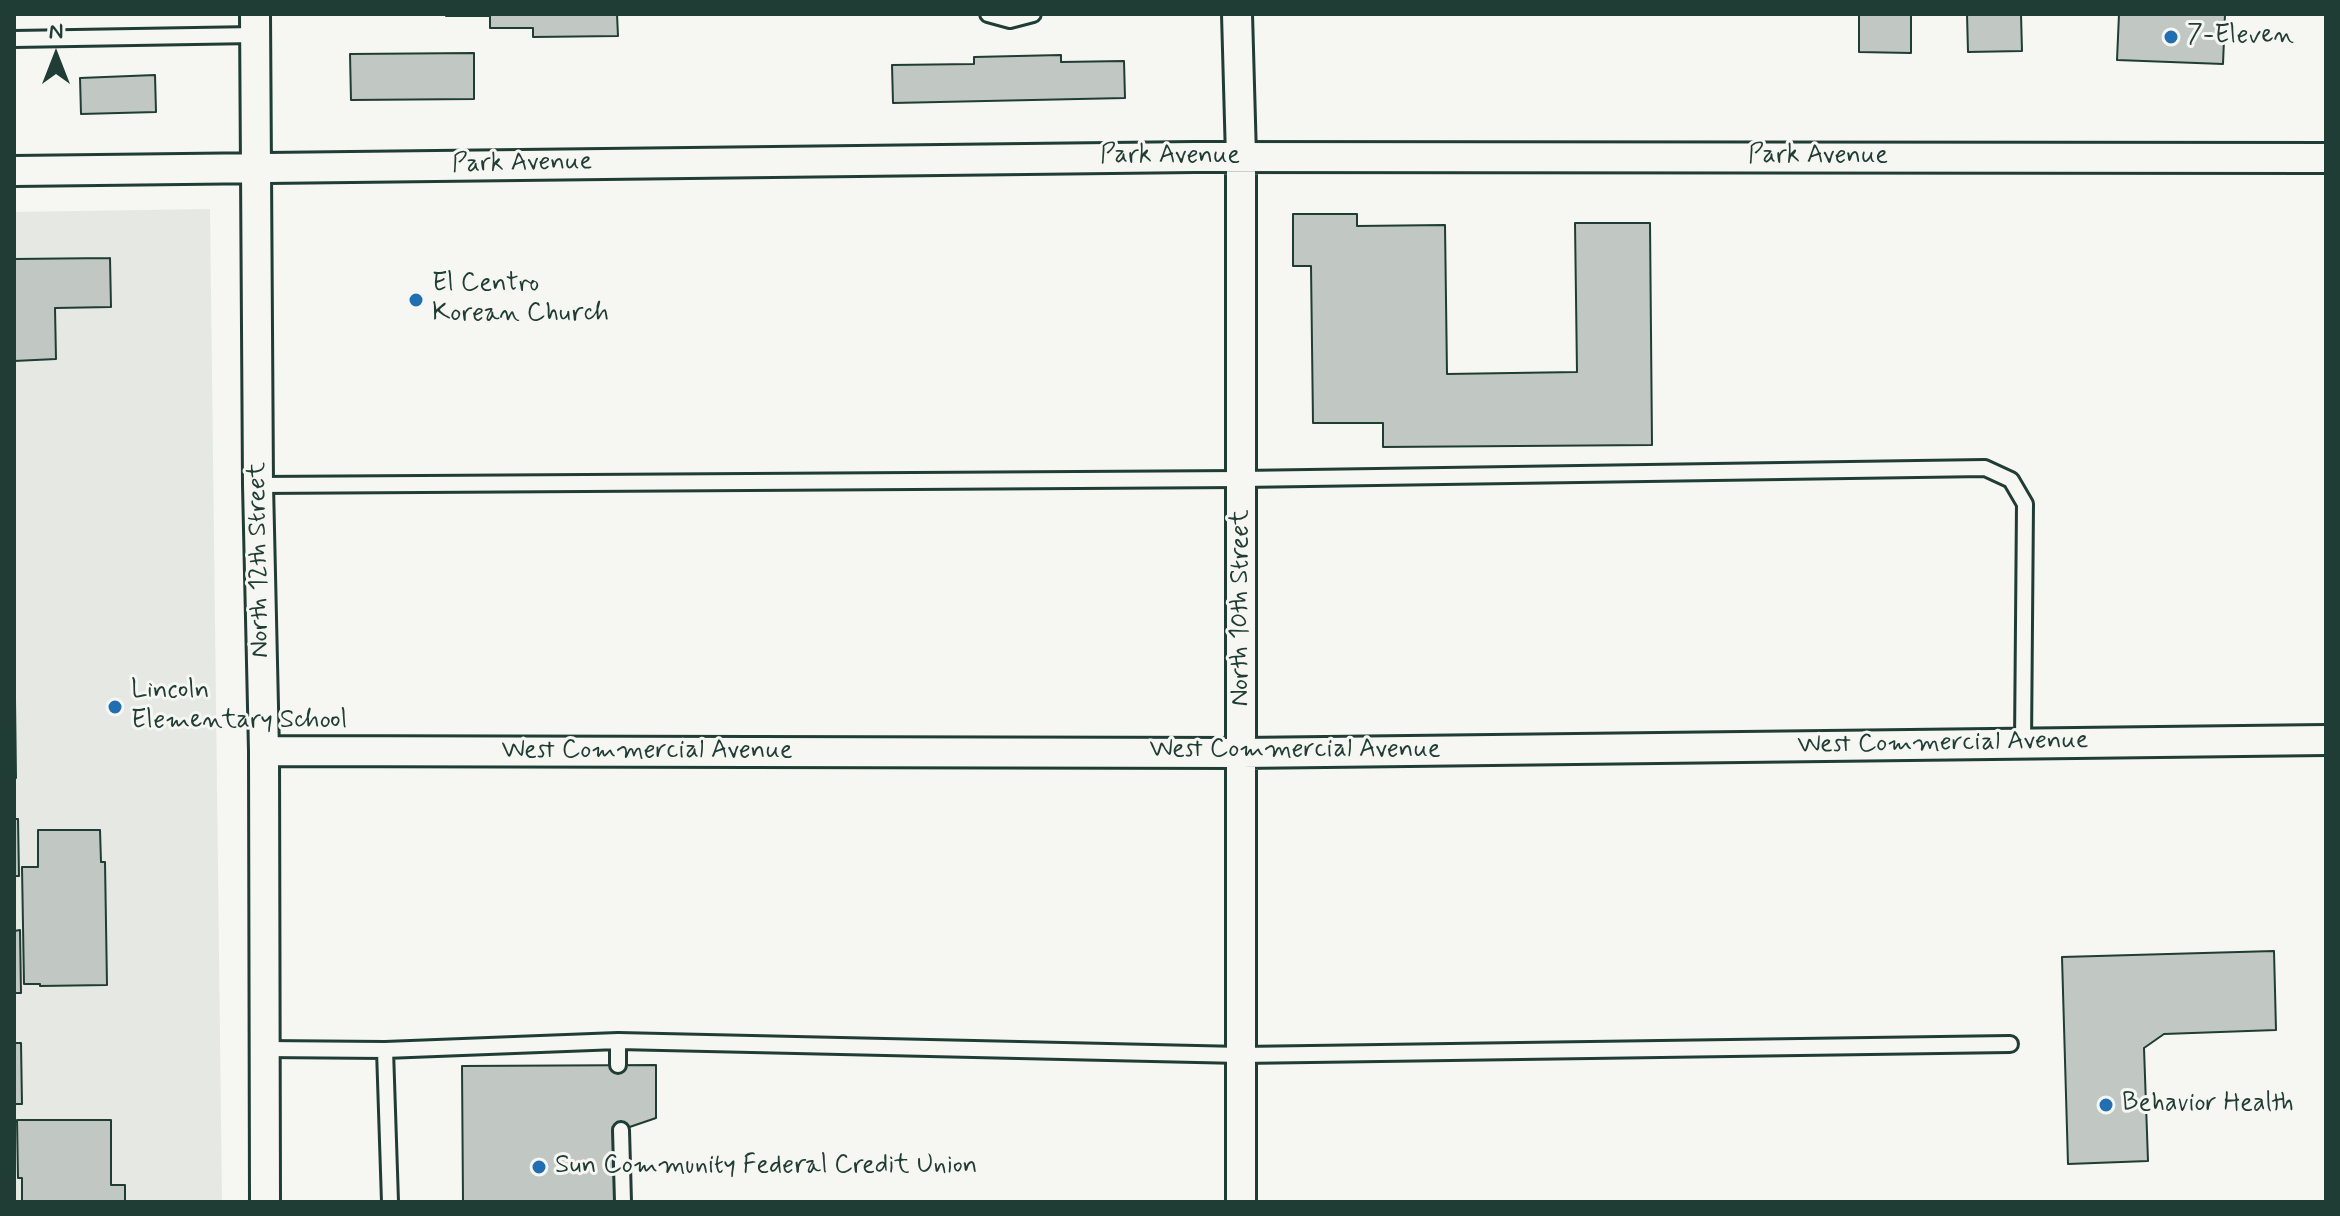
<!DOCTYPE html>
<html>
<head>
<meta charset="utf-8">
<style>
	body { margin:0 }
	#map { position:relative; width:2340px; height:1216px; overflow:hidden; background:#f6f6f2; font-family:Mynerve,sans-serif }
	canvas { display:block }
	.frame { position:absolute; inset:0; border:16px solid #1f3d34; pointer-events:none }
	.north { position:absolute; left:16px; top:16px; width:80px; height:80px; -webkit-text-stroke:6px #f6f6f2; paint-order:stroke; rotate:0deg; font-size:22px; font-weight:700; line-height:32px; text-align:center; color:#1f3d34 }
	.north::after { content:''; display:block; margin:auto; width:28px; height:36px; background:#1f3d34; clip-path:polygon(50% 0,100% 100%,50% 72%,0 100%) }
</style>
</head>
<body>
<div id="map">
<canvas width="2340" height="1216"></canvas>
<div class="frame"></div>
<div class="north">N</div>
</div>
<script>
const context = document.querySelector('canvas').getContext('2d');
context.lineJoin = 'round';
function paint(path, color) { context.fillStyle = color; context.fill(path, 'evenodd'); }
const toPath = rows => new Path2D(rows.map(r => 'M' + r).join(''));
function trace(path, color, width, dash) { context.strokeStyle = color; context.lineWidth = width; context.lineCap = dash ? 'butt' : 'round'; context.setLineDash(dash || []); context.stroke(path); }
function write(font, color, halo, rows, align = 'center') {
  context.font = font + ' Mynerve,sans-serif'; context.lineWidth = 6; context.setLineDash([]); context.textBaseline = 'middle'; context.strokeStyle = halo; context.fillStyle = color; for (const [text, x, y, turn = 0] of rows) {
    context.save(); context.translate(x, y); context.rotate((+turn || 0) * Math.PI / 180); context.textAlign = isNaN(turn) ? turn : align; if (halo) context.strokeText(text, 0, 0); context.fillText(text, 0, 0); context.restore();
  }
}
paint(toPath([
	[210,209,222,1202,14,1202,14,212]
]), '#e6e8e4');
const building = toPath([
	[446,14,617,14,618,36,533,37,533,28,490,28,490,16,446,16,446,14],
	[1859,14,1911,14,1911,53,1859,52,1859,14],
	[1967,14,2021,14,2022,51,1968,52,1967,14],
	[2119,14,2225,14,2223,64,2117,60,2119,14],
	[474,53,474,99,351,100,350,54,474,53],
	[1061,55,1061,62,1124,61,1125,98,893,103,892,65,974,64,974,57,1061,55],
	[155,75,156,112,81,114,80,78,155,75],
	[1293,214,1357,214,1357,226,1445,225,1447,374,1577,372,1575,223,1650,223,1652,445,1383,447,1383,423,1313,423,1311,266,1293,266,1293,214],
	[110,258,111,307,55,308,56,359,14,361,14,259,110,258],
	[14,699,15,699,16,778,14,778,14,699],
	[14,819,18,819,19,876,14,876,14,819],
	[38,830,100,830,101,862,105,862,107,985,40,986,40,984,24,984,22,867,38,867,38,830],
	[20,930,21,993,14,993,14,931,20,930],
	[2274,951,2276,1030,2164,1034,2144,1048,2148,1161,2068,1164,2062,957,2274,951],
	[14,1043,21,1043,22,1104,14,1104,14,1043],
	[656,1065,656,1118,615,1132,616,1202,463,1202,462,1066,656,1065],
	[17,1120,111,1120,111,1185,125,1185,125,1202,22,1202,22,1178,18,1178,17,1120]
]);
paint(building, '#c1c8c3');
trace(building, '#1f3d34', 2);
const lane = toPath([
	[988,14,1010,20,1033,14],
	[14,39,255,35],
	[258,485,1241,479,1985,468,2011,480,2025,504,2023,743],
	[264,1049,385,1050,618,1041,1241,1055,2010,1044],
	[385,1050,390,1202],
	[618,1065,618,1041],
	[621,1130,623,1202]
]);
const street = toPath([
	[255,14,258,485,264,751,265,1202],
	[1237,14,1241,157,1241,1202],
	[14,171,1195,157,2326,158],
	[264,751,1242,753,2326,740]
]);
trace(lane, '#1f3d34', 20);
trace(street, '#1f3d34', 34);
trace(lane, '#f6f6f2', 14);
trace(street, '#f6f6f2', 28);
for (const [x, y, r, color] of [
	[2171,37,8,"#1f6fb2"],
	[416,300,8,"#1f6fb2"],
	[115,707,8,"#1f6fb2"],
	[2106,1105,8,"#1f6fb2"],
	[539,1167,8,"#1f6fb2"]
]) { const dot = new Path2D(); dot.arc(x, y, r, 0, 2 * Math.PI); context.fillStyle = color; context.fill(dot); trace(dot, '#f6f6f2', 3); }
write('26px', '#1f3d34', '#f6f6f2', [
	["7-Eleven",2187,37],
	["El Centro",432,285],
	["Korean Church",432,315],
	["Lincoln",131,692],
	["Elementary School",131,722],
	["Behavior Health",2122,1105],
	["Sun Community Federal Credit Union",555,1167]
], 'left');
write('26px', '#1f3d34', '#f6f6f2', [
	["Park Avenue",1170,157],
	["Park Avenue",1818,157],
	["Park Avenue",522,164,-1],
	["North 12th Street",260,560,-91],
	["North 10th Street",1242,608,-90],
	["West Commercial Avenue",1943,744,-1],
	["West Commercial Avenue",1295,751],
	["West Commercial Avenue",647,752]
]);
</script>
</body>
</html>
